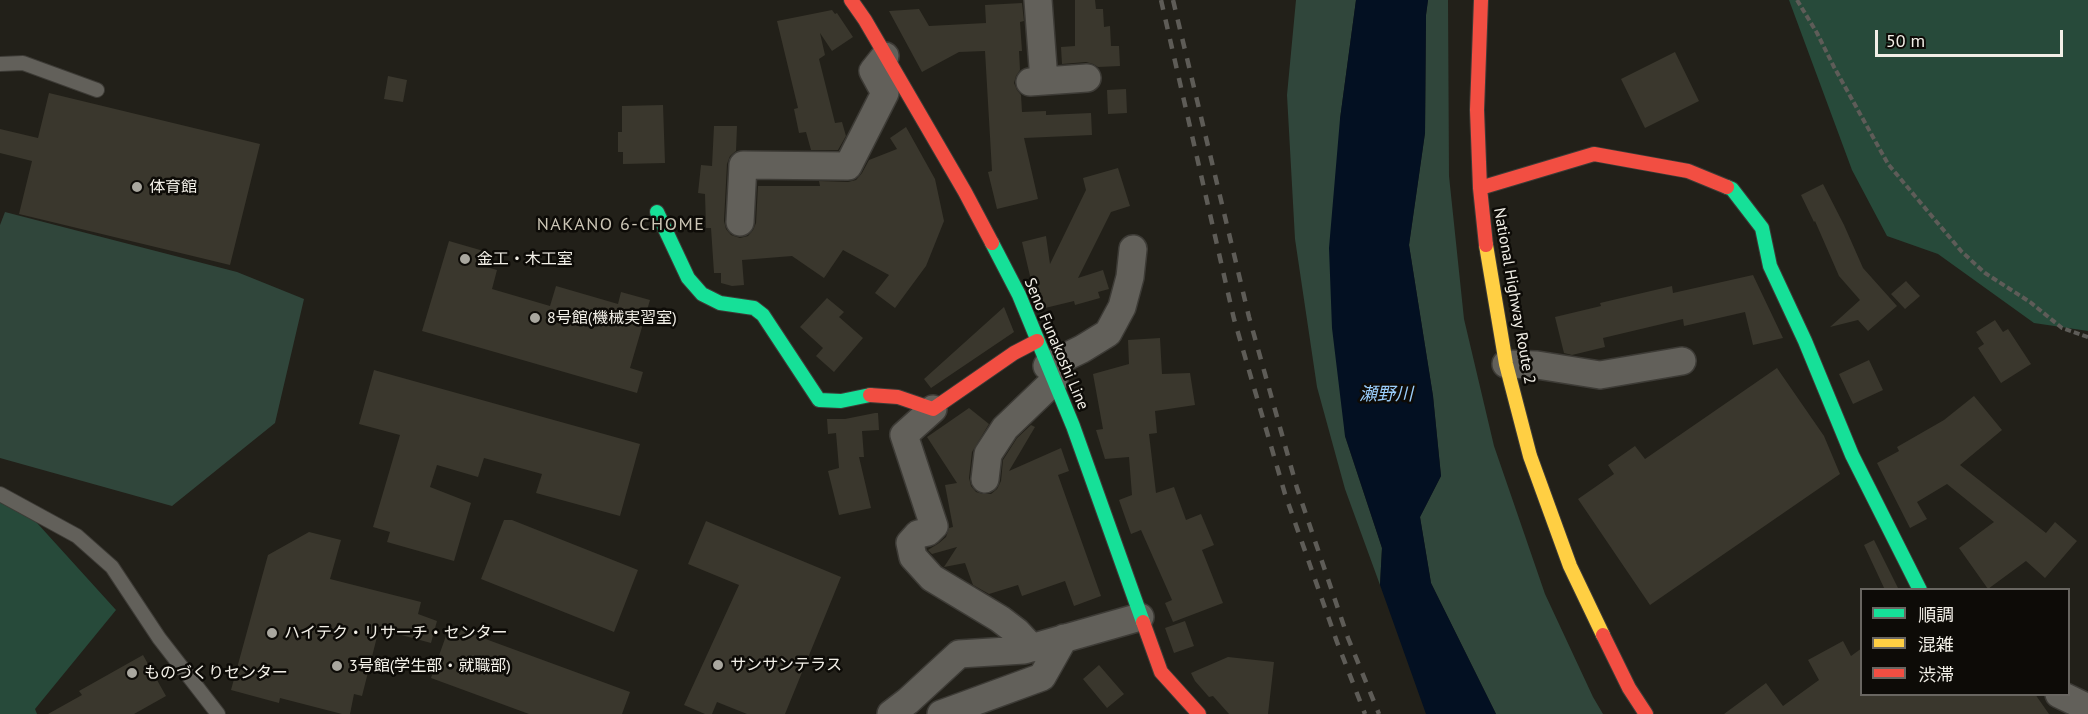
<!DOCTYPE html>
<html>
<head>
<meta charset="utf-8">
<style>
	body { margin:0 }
	#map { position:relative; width:2088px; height:714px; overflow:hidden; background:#222019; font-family:"PT Sans","Noto Sans JP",sans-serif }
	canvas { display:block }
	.legend { position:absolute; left:1860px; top:588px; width:210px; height:108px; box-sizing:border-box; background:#0d0b07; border:2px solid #696661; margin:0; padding:8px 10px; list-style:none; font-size:18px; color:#f2efe7 }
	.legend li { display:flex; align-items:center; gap:12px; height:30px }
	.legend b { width:30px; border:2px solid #696661 }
	.scale { position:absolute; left:1875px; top:30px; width:188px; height:27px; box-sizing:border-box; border:3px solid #f2efe7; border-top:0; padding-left:8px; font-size:18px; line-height:21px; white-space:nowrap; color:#f2efe7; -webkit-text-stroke:4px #0d0b07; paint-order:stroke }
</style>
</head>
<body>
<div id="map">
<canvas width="2088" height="714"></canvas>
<ul class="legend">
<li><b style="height:8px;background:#16e098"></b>順調</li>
<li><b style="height:8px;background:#ffcf43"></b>混雑</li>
<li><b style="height:8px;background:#f24e42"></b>渋滞</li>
</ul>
<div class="scale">50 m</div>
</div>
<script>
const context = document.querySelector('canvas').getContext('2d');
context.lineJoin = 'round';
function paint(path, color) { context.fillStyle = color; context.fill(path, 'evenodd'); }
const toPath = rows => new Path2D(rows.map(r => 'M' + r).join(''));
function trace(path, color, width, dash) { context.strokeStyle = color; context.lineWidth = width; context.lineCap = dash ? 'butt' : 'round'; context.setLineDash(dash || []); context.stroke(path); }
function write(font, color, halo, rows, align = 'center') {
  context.font = font + ' "PT Sans","Noto Sans JP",sans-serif'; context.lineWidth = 5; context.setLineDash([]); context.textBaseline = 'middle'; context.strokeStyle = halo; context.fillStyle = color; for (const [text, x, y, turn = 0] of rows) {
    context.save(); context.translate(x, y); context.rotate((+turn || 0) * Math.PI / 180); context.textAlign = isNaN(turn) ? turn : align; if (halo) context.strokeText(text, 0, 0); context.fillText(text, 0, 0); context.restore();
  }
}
paint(toPath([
	[1296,0,1356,0,1340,119,1345,436,1382,548,1380,585,1345,489,1317,387,1295,239,1287,95],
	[1428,0,1448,0,1449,176,1464,319,1494,446,1545,594,1593,697,1603,714,1496,714,1431,583,1420,517,1441,476,1433,396,1409,245,1425,133,1426,15],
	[5,212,237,272,304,299,275,423,172,506,0,458,0,225]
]), '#30463b');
paint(toPath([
	[1789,0,2088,0,2088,331,2034,323,1938,254,1887,236,1852,170],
	[0,500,28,513,116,610,35,709,37,714,0,714]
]), '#274a3a');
paint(toPath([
	[1356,0,1428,0,1426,15,1425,133,1409,245,1433,396,1441,476,1420,517,1431,583,1496,714,1426,714,1380,585,1382,548,1345,436,1332,328,1329,248,1340,119]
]), '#031022');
paint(toPath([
	[1075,0,1095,0,1096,9,1103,9,1104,27,1110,26,1111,46,1119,46,1120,66,1098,67,1093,64,1086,62,1062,64,1061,47,1075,46],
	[1022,3,1024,21,1020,22,1022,51,1019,51,1020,70,1016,76,1014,83,1017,90,1021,95,1022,112,1046,111,1046,115,1091,113,1092,135,1024,138,1038,199,997,209,988,172,992,171,985,51,959,52,922,72,889,11,919,9,929,26,986,23,985,5],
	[832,10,835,14,837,13,853,37,832,51,820,33,825,55,819,59,835,123,842,122,846,136,838,150,811,150,806,132,799,133,794,109,798,108,777,21],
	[1675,52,1699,101,1645,128,1621,79],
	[388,76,407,80,403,102,384,99],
	[1126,89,1127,113,1108,114,1107,90],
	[49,93,260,144,230,265,19,214,32,161,0,153,0,129,38,138],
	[663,105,665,163,623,164,623,152,618,152,618,132,622,132,622,106],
	[714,126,737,126,736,151,730,156,727,164,724,221,726,229,731,235,740,238,748,236,753,230,756,223,758,186,820,186,819,181,848,182,856,180,862,173,869,160,897,149,890,138,906,127,935,179,944,221,926,266,895,308,875,293,889,275,843,250,824,278,792,256,742,260,744,285,732,286,721,283,721,273,714,273,711,228,706,228,705,194,698,193,701,165,712,166],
	[1118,168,1130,206,1111,212,1078,278,1103,270,1109,289,1098,292,1100,298,1075,305,1074,301,1045,308,1030,276,1022,242,1046,236,1050,264,1086,190,1083,178],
	[1823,184,1844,225,1863,268,1897,306,1868,331,1858,320,1830,327,1860,300,1839,276,1815,221,1814,222,1801,195],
	[449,241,487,252,483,266,497,270,492,289,550,306,556,286,618,304,621,292,650,300,630,368,643,372,637,393,422,331],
	[1753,275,1783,338,1753,345,1745,312,1684,326,1683,319,1603,338,1605,347,1572,355,1564,353,1555,317,1601,306,1600,303,1672,286,1673,293],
	[1906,281,1920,296,1905,309,1891,294],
	[827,298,844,312,839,317,863,338,834,372,816,356,823,348,800,327],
	[1004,307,1014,332,931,388,924,379],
	[1995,320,2003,332,2008,329,2031,364,2001,383,1978,348,1984,344,1976,332],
	[1160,338,1162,374,1190,373,1195,405,1155,411,1157,433,1149,434,1156,493,1174,487,1186,520,1201,514,1214,545,1202,550,1223,603,1173,622,1165,603,1172,600,1141,530,1131,534,1119,500,1132,495,1129,457,1105,459,1096,430,1103,429,1093,374,1129,364,1128,340],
	[1869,360,1883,390,1853,404,1839,374],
	[1777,368,1824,436,1840,474,1650,605,1578,499,1614,474,1608,465,1635,446,1645,459],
	[374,370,640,444,620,516,536,493,542,474,484,458,478,477,437,465,430,487,471,503,454,561,387,542,390,532,373,527,400,435,359,424],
	[1974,396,2002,430,1960,465,2046,533,2055,522,2077,541,2045,578,2026,561,1988,589,1959,548,1994,522,1947,484,1917,502,1927,519,1910,528,1877,463,1899,451,1897,447,1944,420],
	[969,408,989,424,972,452,969,478,971,486,976,492,983,494,991,494,997,489,1001,481,1003,460,1017,438,1031,425,1035,427,1009,471,1061,448,1069,471,1058,475,1101,596,1074,606,1065,581,1022,596,1018,585,989,594,973,585,965,563,944,567,957,547,932,554,928,550,939,543,946,537,949,528,953,527,945,485,957,483,927,437],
	[875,413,878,413,879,430,862,431,864,457,859,457,871,508,839,515,828,471,839,468,836,433,828,434,827,419,845,419],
	[504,520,512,520,638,570,614,632,481,579],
	[706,521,841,577,785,714,747,714,717,702,712,714,705,714,684,705,739,585,688,564],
	[309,532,341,540,330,579,421,602,418,614,437,621,431,643,379,629,362,696,354,694,350,714,342,714,280,698,279,703,231,690,268,555],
	[1874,540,1899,590,1885,590,1864,545],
	[1185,621,1194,646,1174,653,1165,628],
	[461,630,630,692,622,714,529,714,431,678,447,633,458,637],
	[1843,641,1851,656,1862,648,1862,694,2035,694,2049,714,1724,714,1766,683,1783,706,1819,680,1808,660],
	[143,655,166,696,134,714,48,714,82,695,79,691],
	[1228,657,1274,662,1268,714,1229,714,1213,696,1209,697,1195,681,1191,673],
	[1099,665,1124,694,1107,708,1083,679]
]), '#3a372d');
const lane = toPath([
	[0,64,23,63,97,90],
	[0,494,77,536,112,567,159,638,218,714]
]);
const street = toPath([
	[1038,0,1044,81],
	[1030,82,1087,78],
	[740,222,743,165,848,166,885,93,873,71,885,56],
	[1506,364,1537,365,1600,375,1682,361],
	[1047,366,1082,349,1108,333,1122,307,1130,277,1133,249],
	[933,409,904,435,934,526,928,532,918,534,910,543,913,557,932,578,1000,619,1017,632,1032,648],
	[985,479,988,454,1005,428,1054,381],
	[2059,694,2088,708],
	[891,714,908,701,959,654,1024,650,1140,617],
	[941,714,1042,677,1064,638]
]);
const fast = toPath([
	[1727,187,1732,189,1762,228,1770,266,1805,341,1852,455,1920,590],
	[657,212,688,278,702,294,720,303,754,308,763,315,819,400,841,401,870,395],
	[992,243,1019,295,1073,426,1143,622]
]);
const slow = toPath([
	[1486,245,1506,364,1530,456,1570,566,1603,635]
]);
const jam = toPath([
	[851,0,865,20,965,192,992,243],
	[1481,0,1477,110,1480,188,1486,245],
	[1480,188,1594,154,1688,171,1727,187],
	[870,395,898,397,933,409,1014,353,1037,341],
	[1143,622,1161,672,1199,714],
	[1603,635,1629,688,1646,714]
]);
trace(lane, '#3d3b36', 16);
trace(street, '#3d3b36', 30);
trace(fast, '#3d3b36', 16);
trace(slow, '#3d3b36', 16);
trace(jam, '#3d3b36', 16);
trace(toPath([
	[1797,0,1817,33,1834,67,1888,164,1962,252,1985,273,2030,302,2062,328,2088,337]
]), '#5e5c58', 4, [6, 3]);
trace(lane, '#62605a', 14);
trace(street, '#62605a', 27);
trace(fast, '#16e098', 14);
trace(slow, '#ffcf43', 14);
trace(jam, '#f24e42', 14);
trace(toPath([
	[1161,0,1234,319,1285,494,1337,642,1365,714],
	[1173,0,1249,317,1297,488,1348,638,1379,714]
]), '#5e5c57', 4.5, [10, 10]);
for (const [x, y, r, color] of [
	[137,187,6,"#a9a79f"],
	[465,259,6,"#a9a79f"],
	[535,318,6,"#a9a79f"],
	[272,633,6,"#a9a79f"],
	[718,665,6,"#a9a79f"],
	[337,666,6,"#a9a79f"],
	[132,673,6,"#a9a79f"]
]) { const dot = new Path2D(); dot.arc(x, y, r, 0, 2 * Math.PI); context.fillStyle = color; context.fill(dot); trace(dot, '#0d0b07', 2); }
write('16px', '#f2efe7', '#0d0b07', [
	["体育館",149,187],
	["金工・木工室",477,259],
	["8号館(機械実習室)",547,318],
	["ハイテク・リサーチ・センター",284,633],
	["サンサンテラス",730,665],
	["3号館(学生部・就職部)",349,666],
	["ものづくりセンター",144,673]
], 'left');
write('16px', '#f2efe7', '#0d0b07', [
	["National Highway Route 2",1514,296,80],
	["Seno Funakoshi Line",1056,344,67]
]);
context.letterSpacing = '1.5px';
write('18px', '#cbc5b5', '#0d0b07', [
	["NAKANO 6-CHOME",621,225]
]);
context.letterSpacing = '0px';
write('italic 18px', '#9acdfb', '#0d0b07', [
	["瀬野川",1386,395]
]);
</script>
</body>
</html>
